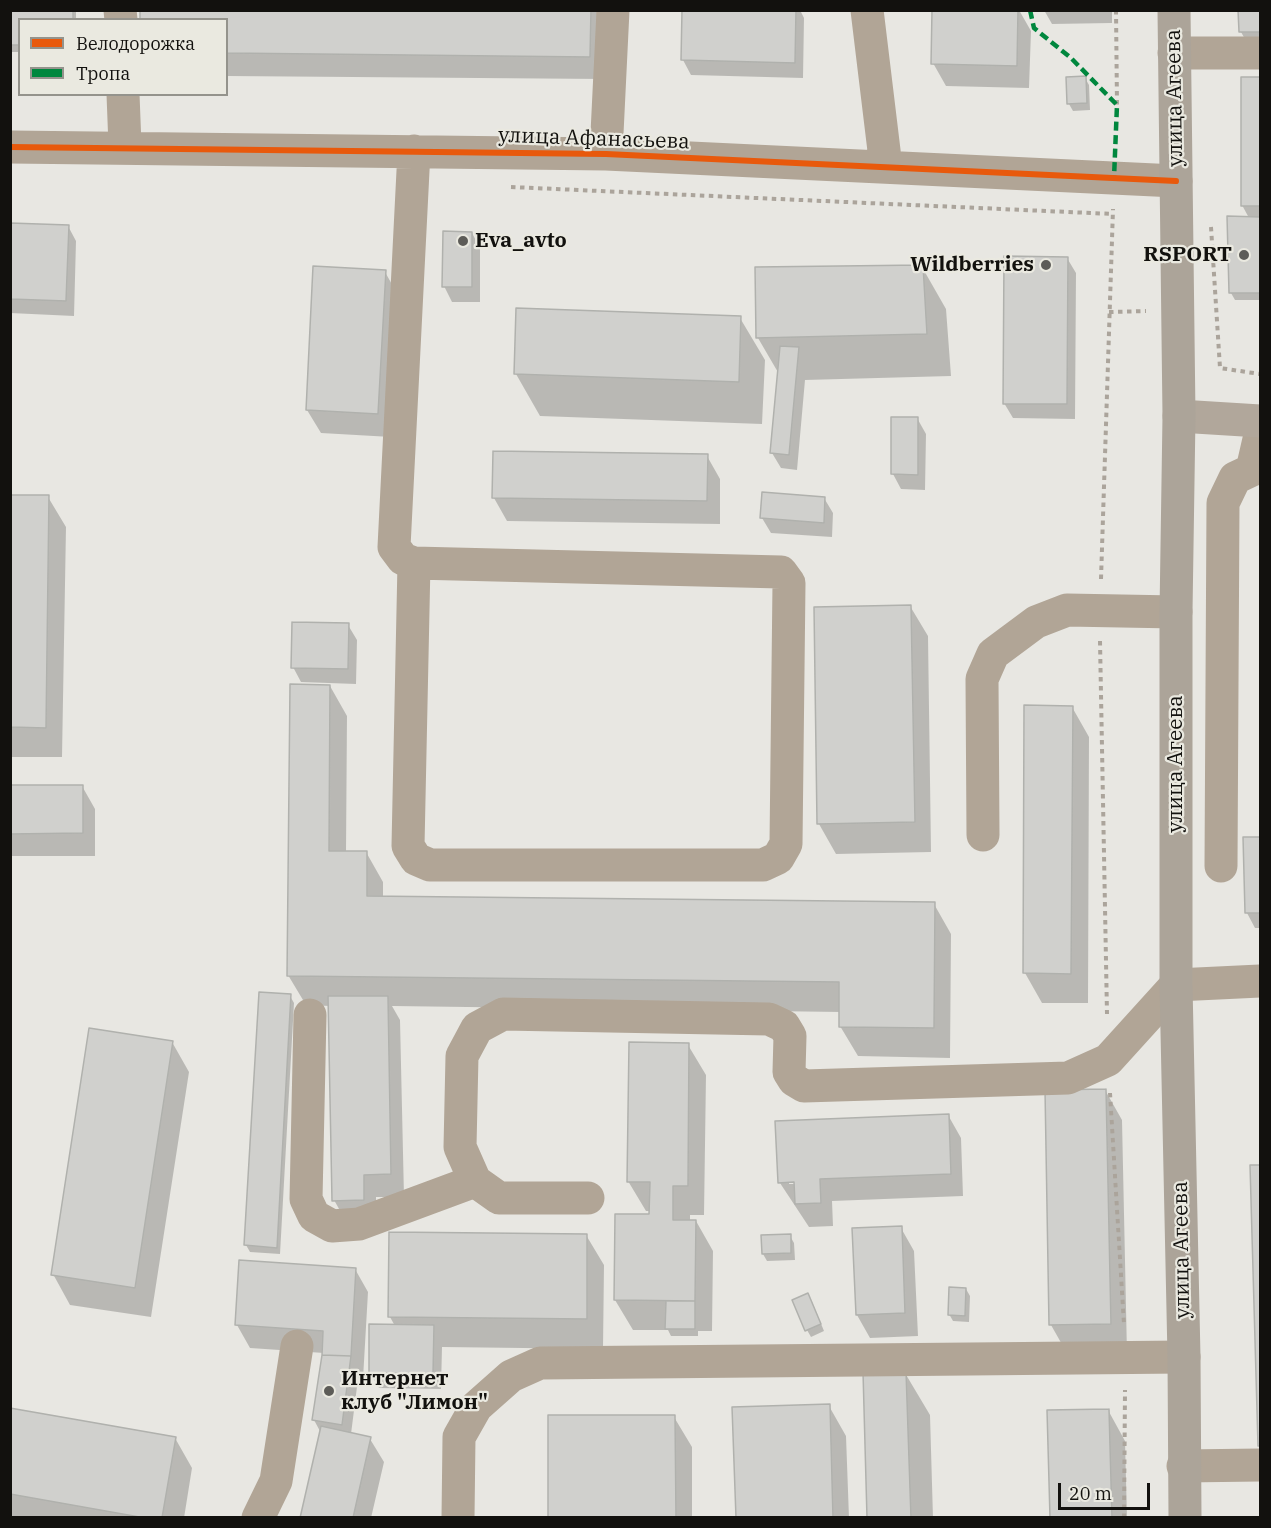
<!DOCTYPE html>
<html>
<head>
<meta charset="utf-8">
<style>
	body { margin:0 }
	#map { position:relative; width:1271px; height:1528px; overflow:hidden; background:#e8e7e2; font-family:"IBM Plex Serif",serif }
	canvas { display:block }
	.frame { position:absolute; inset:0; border:12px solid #12110e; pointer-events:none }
	.legend { position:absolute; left:18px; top:18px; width:210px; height:78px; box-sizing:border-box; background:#eae9e0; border:2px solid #94938c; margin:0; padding:8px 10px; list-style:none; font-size:18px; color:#12110e }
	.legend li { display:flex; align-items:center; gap:12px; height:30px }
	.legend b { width:30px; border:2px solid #94938c }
	.scale { position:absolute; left:1058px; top:1483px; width:92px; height:27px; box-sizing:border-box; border:3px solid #12110e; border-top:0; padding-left:8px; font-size:18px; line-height:21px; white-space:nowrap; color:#12110e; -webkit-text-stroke:4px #eae9e0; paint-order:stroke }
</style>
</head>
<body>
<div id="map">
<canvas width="1271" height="1528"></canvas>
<div class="frame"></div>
<ul class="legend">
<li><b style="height:8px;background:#e8590c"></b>Велодорожка</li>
<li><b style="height:8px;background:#00873e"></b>Тропа</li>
</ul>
<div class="scale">20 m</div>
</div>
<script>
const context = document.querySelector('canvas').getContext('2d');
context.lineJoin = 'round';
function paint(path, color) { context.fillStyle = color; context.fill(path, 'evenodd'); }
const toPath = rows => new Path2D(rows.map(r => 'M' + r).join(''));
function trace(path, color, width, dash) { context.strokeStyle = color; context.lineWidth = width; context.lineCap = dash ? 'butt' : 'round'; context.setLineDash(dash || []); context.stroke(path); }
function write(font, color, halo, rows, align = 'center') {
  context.font = font + ' "IBM Plex Serif",serif'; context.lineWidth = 4.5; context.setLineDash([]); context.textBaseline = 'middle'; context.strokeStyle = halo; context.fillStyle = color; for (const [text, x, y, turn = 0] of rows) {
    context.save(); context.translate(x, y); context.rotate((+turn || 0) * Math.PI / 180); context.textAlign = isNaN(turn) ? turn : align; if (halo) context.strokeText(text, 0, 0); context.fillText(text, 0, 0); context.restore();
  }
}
paint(toPath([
	[10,10,76,10,76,20,20,20,20,52,10,52],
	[142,10,596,10,603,23,603,79,226,76,226,20],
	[683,10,800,10,804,18,803,78,691,75,683,60],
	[933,10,1019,10,1031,31,1029,88,946,86,933,63],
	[1044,10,1112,10,1112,23,1052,24],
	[1240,10,1260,10,1260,55,1254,55,1241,32],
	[1085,78,1089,85,1090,110,1073,111,1069,104],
	[1242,78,1260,78,1260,300,1235,300,1231,293,1249,218,1242,205],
	[10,224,68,226,76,241,74,316,10,313],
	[472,233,480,248,480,302,452,302,444,286],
	[1067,258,1076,273,1075,419,1013,418,1004,403],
	[922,267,946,309,951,376,805,380,797,470,781,468,772,453,779,374,758,338],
	[385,272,398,295,391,437,321,433,307,410],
	[518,310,740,318,765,360,762,424,540,416,516,374],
	[917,418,926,434,925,490,901,489,893,474],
	[707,456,720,479,720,524,507,521,494,498],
	[10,496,48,497,66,527,62,757,10,757],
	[824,498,833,513,832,537,771,533,762,518],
	[910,606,928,636,931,852,836,854,819,824],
	[348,625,357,640,356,684,301,682,293,667],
	[330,686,347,716,346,852,366,852,383,882,383,898,934,904,951,934,950,1058,858,1056,840,1026,841,1012,392,1006,400,1020,404,1197,376,1197,376,1223,347,1223,334,1200,330,1006,306,1005,288,975],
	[1072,707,1089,737,1088,1003,1042,1003,1025,973],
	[82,786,95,809,95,856,10,856,10,787],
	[1260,838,1260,928,1255,928,1247,913,1244,839],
	[290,996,294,1003,280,1254,250,1252,246,1245],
	[172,1042,189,1072,151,1317,70,1305,53,1274],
	[688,1045,706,1075,704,1215,690,1215,690,1221,696,1221,713,1251,712,1331,698,1331,698,1336,671,1336,668,1330,633,1330,615,1300,651,1216,651,1211,646,1211,628,1181],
	[1105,1090,1122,1120,1127,1354,1068,1355,1051,1325,1046,1091],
	[948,1115,961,1138,963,1196,832,1201,833,1226,809,1227,780,1183],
	[789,1181,801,1181,801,1184,789,1184],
	[1252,1166,1260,1166,1260,1448,1259,1446],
	[901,1228,914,1251,918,1336,870,1338,857,1315],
	[586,1235,604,1265,603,1349,442,1347,441,1389,379,1388,370,1373,395,1326,390,1317],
	[790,1236,794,1243,795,1260,767,1261,763,1254],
	[355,1269,368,1292,363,1379,358,1379,351,1434,370,1439,384,1462,371,1518,302,1518,321,1433,314,1420,324,1353,250,1348,237,1325],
	[966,1289,970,1296,969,1322,953,1321,949,1314],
	[812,1302,824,1331,811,1337,807,1330],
	[905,1373,930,1415,933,1518,868,1518],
	[829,1406,846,1436,849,1518,737,1518],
	[10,1409,175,1438,192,1468,184,1518,10,1518],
	[1108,1410,1125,1441,1127,1518,1051,1518],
	[674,1417,692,1447,692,1518,550,1518]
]), '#0003');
const building = toPath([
	[10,10,73,10,73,20,20,20,20,45,10,45,10,10],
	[140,10,591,10,590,57,226,53,226,20,140,20,140,10],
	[682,10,796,10,795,63,681,60,682,10],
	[932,10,1018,10,1017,66,931,64,932,10],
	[1238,10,1260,10,1260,32,1239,32,1238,10],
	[1086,76,1087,103,1067,104,1066,77,1086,76],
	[1241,77,1260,77,1260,206,1241,206,1241,77],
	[1227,216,1260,217,1260,293,1229,293,1227,216],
	[10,223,69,225,66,301,10,299,10,223],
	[443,231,472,232,472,287,442,287,443,231],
	[1004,256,1068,257,1067,404,1003,404,1004,256],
	[923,265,927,334,756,338,755,267,923,265],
	[313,266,386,270,378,414,306,410,313,266],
	[516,308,741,316,739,382,514,374,516,308],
	[780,346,799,347,789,455,770,453,780,346],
	[891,417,918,417,918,475,891,474,891,417],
	[493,451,708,454,707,501,492,498,493,451],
	[762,492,825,497,824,523,760,518,762,492],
	[10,495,49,495,46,728,10,727,10,495],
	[911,605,915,822,817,824,814,607,911,605],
	[292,622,349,623,348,669,291,668,292,622],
	[290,684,330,685,329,851,367,851,367,896,935,902,934,1028,839,1027,839,982,287,976,290,684],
	[1024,705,1073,706,1071,974,1023,973,1024,705],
	[10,785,83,785,83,833,10,834,10,785],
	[1243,837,1260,837,1260,913,1245,913,1243,837],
	[259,992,291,994,277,1248,244,1245,259,992],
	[328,996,388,996,391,1174,364,1175,364,1200,332,1201,328,996],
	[89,1028,173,1041,135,1288,51,1275,89,1028],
	[629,1042,689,1043,688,1186,673,1186,673,1220,696,1220,695,1301,614,1300,615,1214,649,1214,650,1182,627,1182,629,1042],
	[1106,1089,1111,1324,1049,1325,1045,1090,1106,1089],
	[949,1114,951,1174,820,1179,821,1203,795,1204,794,1182,778,1183,775,1121,949,1114],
	[1250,1165,1260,1165,1260,1446,1258,1446,1250,1165],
	[902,1226,905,1313,856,1315,852,1228,902,1226],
	[389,1232,587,1234,587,1319,388,1317,389,1232],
	[791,1234,791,1253,762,1254,761,1235,791,1234],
	[239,1260,356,1268,351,1356,322,1355,323,1331,235,1325,239,1260],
	[949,1287,966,1288,965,1316,948,1315,949,1287],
	[808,1293,821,1324,805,1331,792,1300,808,1293],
	[666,1301,695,1301,695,1329,665,1329,666,1301],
	[369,1324,434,1325,433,1374,369,1373,369,1324],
	[322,1355,351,1356,342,1425,312,1420,322,1355],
	[906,1371,911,1518,867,1518,863,1372,906,1371],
	[830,1404,833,1518,736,1518,732,1407,830,1404],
	[10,1408,176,1437,162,1518,145,1518,10,1494,10,1408],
	[1109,1409,1112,1518,1050,1518,1047,1410,1109,1409],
	[548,1415,675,1415,676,1518,548,1518,548,1415],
	[321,1426,371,1437,353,1518,300,1518,321,1426]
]);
paint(building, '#d0d0cd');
trace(building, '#b0b1ad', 1.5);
trace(toPath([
	[1116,10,1117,105],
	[511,187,1113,214],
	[1211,227,1220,368,1260,374],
	[1109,312,1146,311],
	[1101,579,1113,209],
	[1100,641,1107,1014],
	[1110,1093,1124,1325],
	[1124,1518,1125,1390]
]), '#aba49b', 4, [4.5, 4.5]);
trace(toPath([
	[120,10,121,20],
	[867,10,886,167],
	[1174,53,1260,53],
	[123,94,125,146],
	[10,147,606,154,1176,181],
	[414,151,394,547,403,559,414,563,781,572,789,583,786,844,778,858,763,865,430,865,416,859,408,846,414,563],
	[606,154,613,10],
	[983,835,982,679,993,654,1036,622,1067,610,1176,612],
	[1221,866,1223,503,1235,478,1252,470,1260,435],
	[310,1015,306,1199,314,1216,332,1226,359,1224,475,1181],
	[588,1198,499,1198,475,1181,460,1147,462,1056,477,1028,503,1014,769,1019,784,1026,790,1036,789,1072,794,1080,804,1086,1068,1078,1108,1060,1176,985,1260,981],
	[1183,1466,1260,1465],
	[258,1518,276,1481,297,1346],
	[458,1518,459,1437,476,1407,511,1376,540,1363,1184,1357]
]), '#b1a596', 33);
trace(toPath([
	[1179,416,1260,421]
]), '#b1a79b', 33);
trace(toPath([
	[1174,10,1179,416,1176,612,1176,985,1184,1357,1185,1518]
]), '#aca499', 33);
trace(toPath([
	[1030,10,1034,28,1071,58,1117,105,1114,178]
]), '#00873e', 4.5, [9, 4.5]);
trace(toPath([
	[10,147,606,154,1176,181]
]), '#e8590c', 6);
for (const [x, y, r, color] of [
	[463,241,6,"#5d5c58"],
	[1244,255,6,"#5d5c58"],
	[1046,265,6,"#5d5c58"],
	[329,1391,6,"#5d5c58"]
]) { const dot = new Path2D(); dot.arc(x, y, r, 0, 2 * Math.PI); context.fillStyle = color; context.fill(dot); trace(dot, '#eae9e0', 2); }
write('21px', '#12110e', '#eae9e0', [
	["улица Агеева",1175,98,-91],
	["улица Афанасьева",594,139,2],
	["улица Агеева",1176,764,-90],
	["улица Агеева",1182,1250,-91]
]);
write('bold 21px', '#12110e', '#eae9e0', [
	["Eva_avto",475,241],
	["RSPORT",1232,255,"right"],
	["Wildberries",1034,265,"right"],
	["Интернет",341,1379],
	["клуб \"Лимон\"",341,1403]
], 'left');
</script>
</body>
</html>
